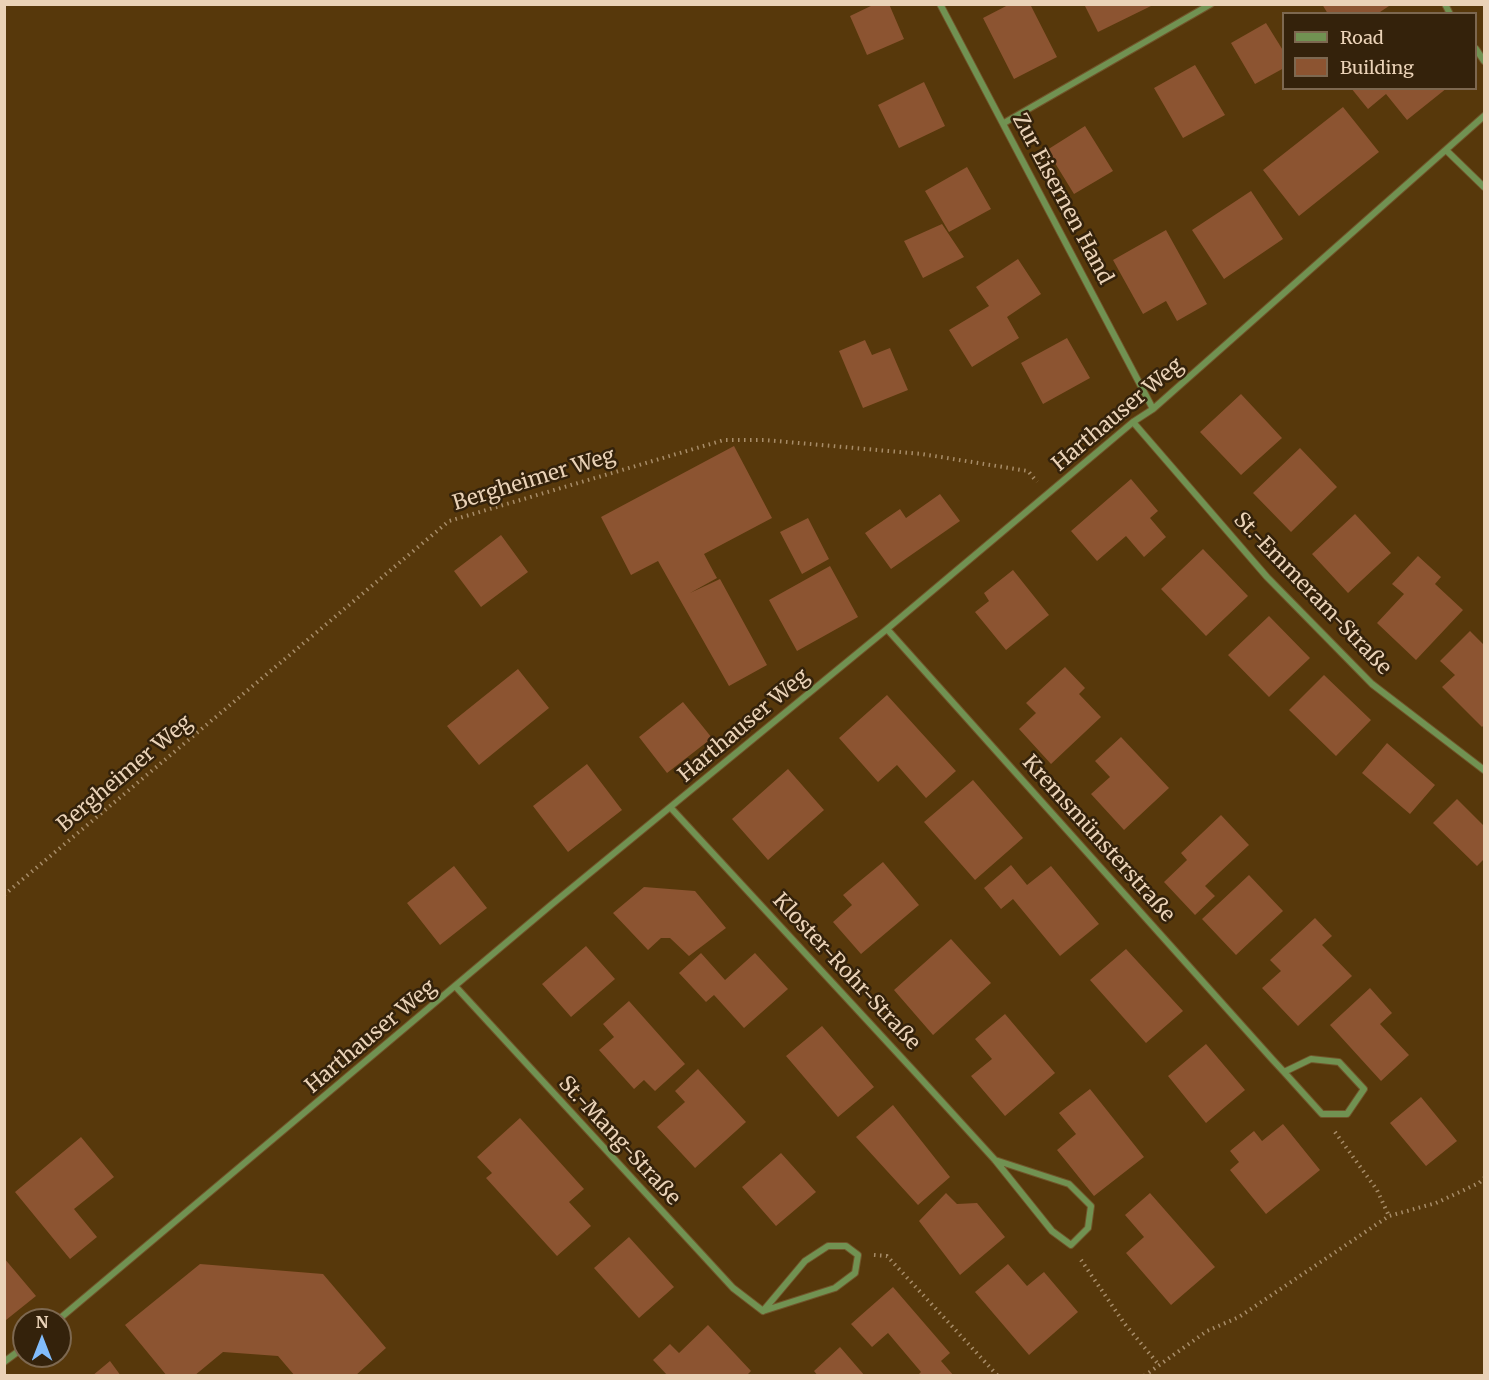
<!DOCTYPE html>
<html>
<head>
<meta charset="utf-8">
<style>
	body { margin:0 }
	#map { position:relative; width:1489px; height:1380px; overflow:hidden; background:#57380b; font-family:Merriweather,serif }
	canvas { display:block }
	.frame { position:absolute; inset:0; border:6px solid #ead2b7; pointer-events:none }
	.legend { position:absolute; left:1282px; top:12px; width:195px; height:78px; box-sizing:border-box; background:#34220b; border:2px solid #7d6850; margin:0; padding:8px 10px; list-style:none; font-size:18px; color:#ead2b7 }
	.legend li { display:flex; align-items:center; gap:12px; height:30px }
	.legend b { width:30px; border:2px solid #7d6850 }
	.north { position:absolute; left:12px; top:1308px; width:60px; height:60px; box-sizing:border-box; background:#34220b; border:2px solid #7d6850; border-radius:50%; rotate:0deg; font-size:16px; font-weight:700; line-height:24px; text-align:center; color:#ead2b7 }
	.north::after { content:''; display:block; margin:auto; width:21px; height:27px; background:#82bcfa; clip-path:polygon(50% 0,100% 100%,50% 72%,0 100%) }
</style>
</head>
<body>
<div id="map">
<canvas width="1489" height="1380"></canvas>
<div class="frame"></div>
<ul class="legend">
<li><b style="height:8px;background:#719252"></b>Road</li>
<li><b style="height:16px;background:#8c5431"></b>Building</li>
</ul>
<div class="north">N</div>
</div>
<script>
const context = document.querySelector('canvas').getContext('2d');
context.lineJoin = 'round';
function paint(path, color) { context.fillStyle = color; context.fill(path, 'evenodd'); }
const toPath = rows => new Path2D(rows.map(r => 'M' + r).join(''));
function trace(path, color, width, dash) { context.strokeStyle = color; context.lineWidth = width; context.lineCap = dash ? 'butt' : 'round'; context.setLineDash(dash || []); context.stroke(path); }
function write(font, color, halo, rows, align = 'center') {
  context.font = font + ' Merriweather,serif'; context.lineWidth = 5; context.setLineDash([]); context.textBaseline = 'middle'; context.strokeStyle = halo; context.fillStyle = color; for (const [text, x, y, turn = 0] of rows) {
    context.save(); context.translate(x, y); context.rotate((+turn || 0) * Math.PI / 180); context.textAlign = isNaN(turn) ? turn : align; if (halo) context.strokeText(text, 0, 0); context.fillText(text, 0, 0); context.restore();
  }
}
paint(toPath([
	[875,4,889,4,904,39,867,55,850,16],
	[1010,4,1030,4,1057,57,1014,79,983,18],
	[1084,4,1150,4,1151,6,1098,32],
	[1322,4,1392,4,1377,14,1328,14],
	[1266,23,1284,52,1284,68,1255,84,1231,43],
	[1195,65,1225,115,1183,138,1154,88],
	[924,82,945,126,899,148,878,105],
	[1351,88,1447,88,1407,120,1386,94,1368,109],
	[1343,107,1379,152,1299,216,1263,170],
	[1085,126,1113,171,1074,194,1047,150],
	[967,167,991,209,949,232,925,191],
	[1251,191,1283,239,1224,279,1192,230],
	[942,224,964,257,923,278,904,241],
	[1166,230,1207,304,1177,321,1166,301,1143,314,1113,260],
	[1018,259,1041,294,1007,317,1019,338,972,367,949,330,989,306,976,287],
	[1067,338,1090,378,1043,404,1021,363],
	[865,340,872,355,890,348,908,390,863,408,839,351],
	[1241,394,1282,438,1241,475,1200,432],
	[734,446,772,518,704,554,717,578,690,593,720,579,767,665,729,686,658,561,631,575,601,517],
	[1300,448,1337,487,1291,532,1253,493],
	[1131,479,1158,511,1150,518,1166,537,1144,557,1126,536,1097,561,1071,531],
	[940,494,960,521,891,569,865,533,900,509,906,518],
	[1355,514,1391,553,1348,593,1312,554],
	[808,518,829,559,802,574,780,532],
	[501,535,528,572,481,607,454,571],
	[1203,549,1248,596,1206,636,1161,589],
	[1418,556,1441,577,1435,584,1463,610,1416,660,1377,623,1404,594,1392,584],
	[830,566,858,617,797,651,769,600],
	[1013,570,1049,615,1006,650,975,612,989,601,984,593],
	[1269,616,1310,658,1269,697,1228,655],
	[1470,631,1484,645,1484,725,1482,727,1442,687,1455,675,1440,661],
	[1065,667,1085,688,1079,694,1101,717,1051,764,1019,729,1036,713,1026,703],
	[518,669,549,708,479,765,447,726],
	[1324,675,1371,720,1336,756,1289,710],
	[887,695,956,771,926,798,897,765,878,782,839,738],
	[683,702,712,738,667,773,639,737],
	[1121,737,1169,788,1124,830,1091,794,1110,777,1095,761],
	[1387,743,1435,785,1410,814,1362,773],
	[587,764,622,810,568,852,533,806],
	[788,769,824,810,768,860,732,819],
	[973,780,1023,838,975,880,924,822],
	[1457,799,1484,826,1484,859,1477,866,1433,823],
	[1221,815,1249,845,1205,886,1215,896,1195,915,1164,882,1187,860,1181,853],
	[883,862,919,905,861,954,833,922,852,905,843,895],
	[1011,865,1027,885,1051,866,1099,924,1060,956,1013,899,1001,909,984,888],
	[454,866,487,908,440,945,407,903],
	[1249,875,1283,911,1236,955,1202,919],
	[644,887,695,891,726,928,689,956,670,938,661,938,648,950,613,913],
	[1315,918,1332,936,1322,945,1352,976,1298,1026,1262,988,1281,971,1270,960],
	[951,939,991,983,933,1035,894,990],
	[586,946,615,979,571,1017,542,984],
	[1126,949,1183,1011,1146,1043,1090,980],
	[701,953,725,980,755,953,788,989,744,1028,714,995,706,1002,679,973],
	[1370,988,1392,1013,1380,1024,1409,1055,1381,1081,1330,1025],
	[629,1001,685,1064,655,1091,644,1080,634,1089,599,1050,614,1037,603,1024],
	[1005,1014,1055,1073,1005,1116,971,1076,992,1059,975,1039],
	[822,1026,874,1087,838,1117,786,1056],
	[1206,1044,1245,1090,1206,1123,1168,1076],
	[698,1069,746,1122,695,1168,657,1127,685,1102,675,1091],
	[1090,1089,1144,1157,1094,1196,1057,1150,1076,1134,1059,1113],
	[1421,1097,1457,1141,1426,1166,1390,1123],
	[893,1105,950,1177,918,1205,856,1137],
	[520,1118,584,1189,569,1202,591,1226,557,1256,486,1178,492,1173,477,1157],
	[1283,1124,1320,1170,1266,1214,1230,1170,1239,1162,1230,1151,1254,1131,1262,1141],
	[81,1137,114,1177,74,1209,97,1237,70,1259,15,1192],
	[781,1153,816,1192,776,1226,742,1187],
	[946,1193,957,1204,977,1203,1005,1237,960,1275,919,1221],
	[1150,1193,1215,1267,1171,1305,1126,1253,1144,1237,1125,1215],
	[629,1237,674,1287,639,1318,594,1268],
	[4,1258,36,1296,6,1320,4,1318],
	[200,1264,323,1274,386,1348,355,1376,295,1376,278,1356,223,1352,194,1376,167,1376,125,1325],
	[1008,1264,1027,1286,1044,1272,1078,1312,1029,1355,975,1292],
	[893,1287,950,1353,941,1361,954,1376,917,1376,921,1372,888,1333,872,1347,851,1324],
	[708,1325,751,1371,746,1376,668,1376,653,1360,670,1344,679,1353],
	[840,1347,865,1376,818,1376,814,1371],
	[110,1361,121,1376,92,1376]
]), '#8c5431');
const street = toPath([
	[940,4,1153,409],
	[1445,4,1450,14],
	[1476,49,1484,61],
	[1004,123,1211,4],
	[1446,150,1484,187],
	[1133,422,1267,577,1372,684,1484,770],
	[887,629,1272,1059,1284,1072,1322,1114,1347,1114,1364,1089,1339,1062,1311,1059,1284,1072],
	[671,808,913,1070,995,1160,1052,1231,1071,1245,1088,1228,1091,1206,1069,1184,995,1160],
	[456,987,733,1288,763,1311,835,1288,855,1273,858,1255,846,1246,828,1246,805,1261,763,1311],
	[58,1320,551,905,887,629,1133,422,1153,409,1484,116],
	[4,1362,24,1347]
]);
trace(street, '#71542a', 8);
trace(toPath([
	[4,895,449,521,724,440,765,440,922,454,1028,471,1037,482],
	[1335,1132,1377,1190,1389,1216],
	[874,1255,887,1256,998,1376],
	[1081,1260,1124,1323,1159,1365],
	[1144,1376,1207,1331,1239,1317,1389,1216,1436,1203,1479,1183,1484,1178]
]), '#a78c68', 4, [1.5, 4.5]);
trace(street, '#719252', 6);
write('21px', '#ead2b7', '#34220b', [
	["Zur Eisernen Hand",1062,199,62],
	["Harthauser Weg",1118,415,-40],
	["Bergheimer Weg",534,480,-17],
	["St.-Emmeram-Straße",1312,594,46],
	["Harthauser Weg",744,726,-40],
	["Bergheimer Weg",125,774,-40],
	["Kremsmünsterstraße",1098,839,48],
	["Kloster-Rohr-Straße",846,972,47],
	["Harthauser Weg",371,1037,-40],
	["St.-Mang-Straße",619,1141,47]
]);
</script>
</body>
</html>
